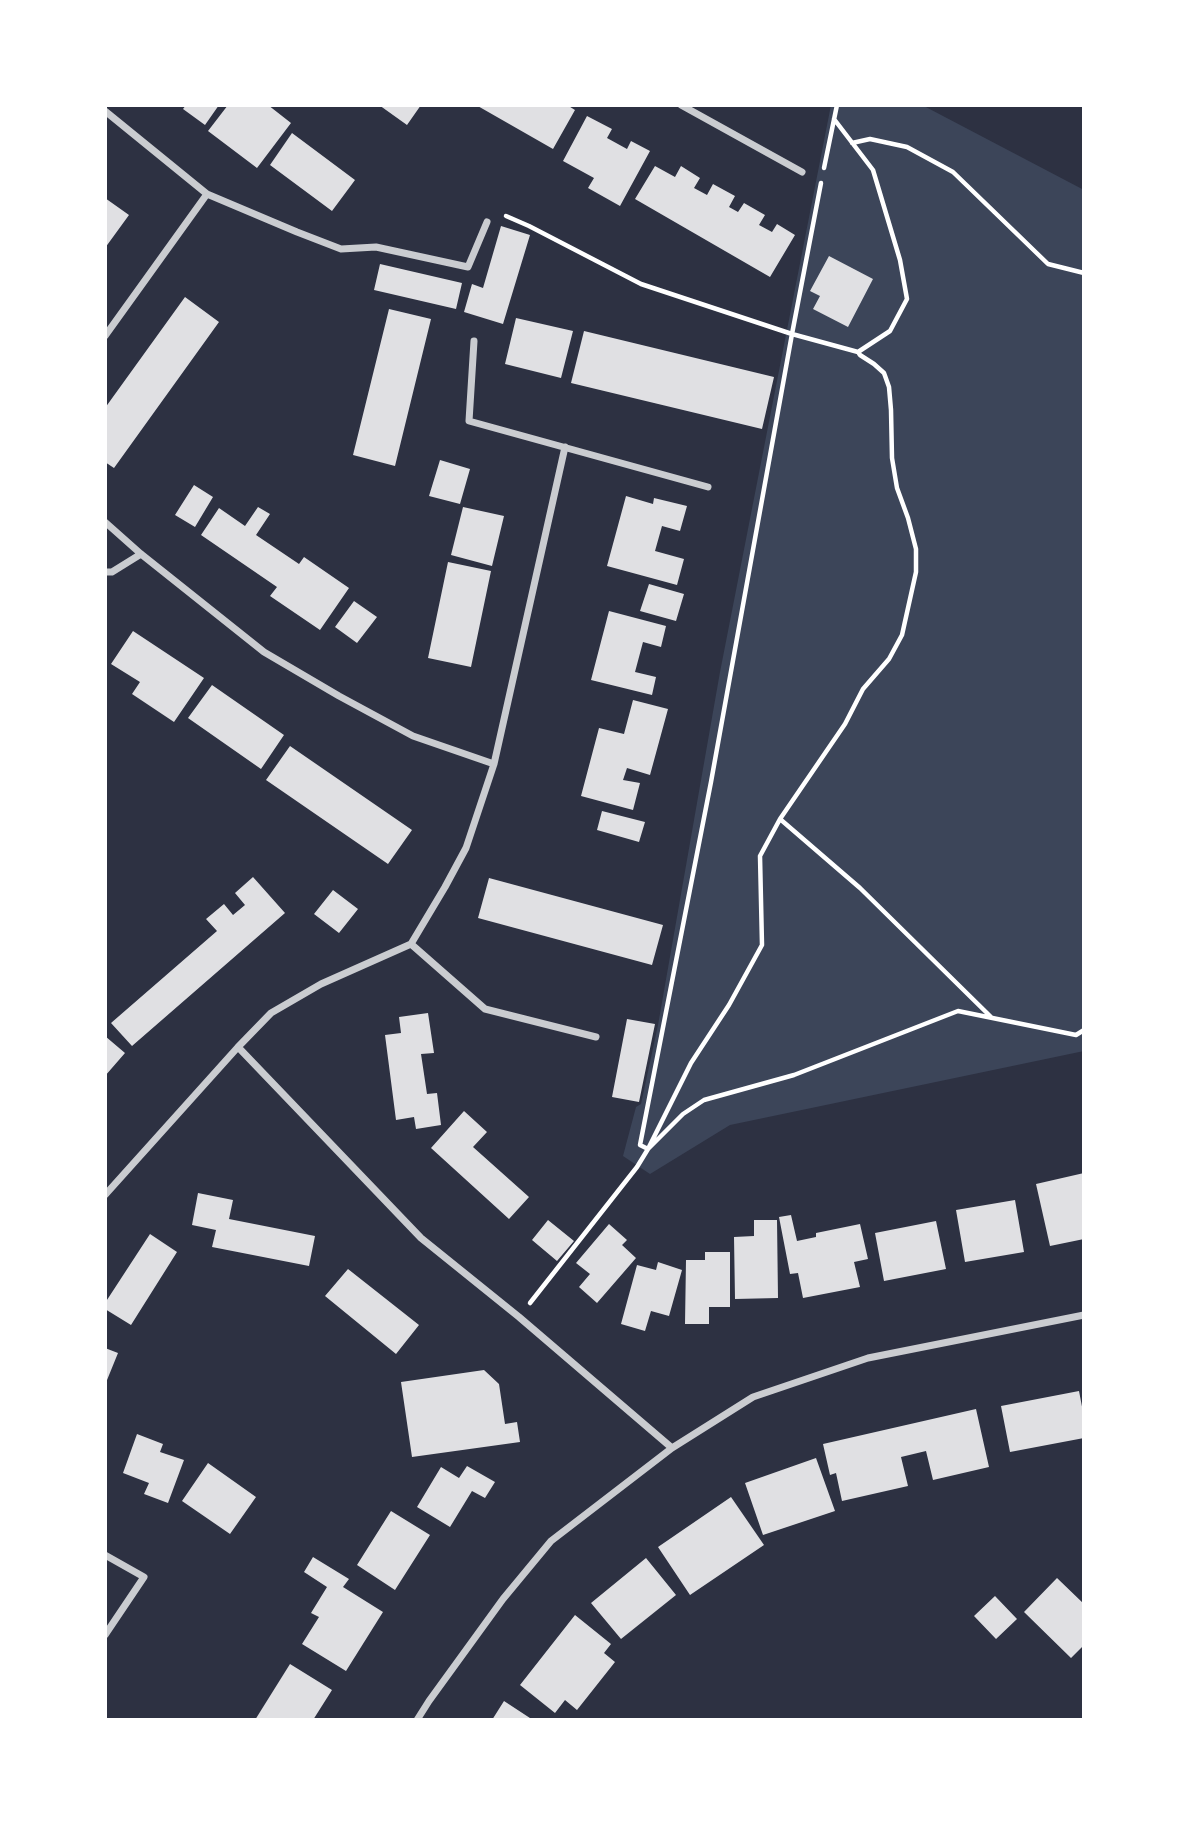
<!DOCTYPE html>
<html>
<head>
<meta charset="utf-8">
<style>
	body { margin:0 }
	#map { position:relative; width:1189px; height:1825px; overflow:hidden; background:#2d3142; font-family:"Fira Sans",sans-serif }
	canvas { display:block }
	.frame { position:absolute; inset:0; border:107px solid #fff; pointer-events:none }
</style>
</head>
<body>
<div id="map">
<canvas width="1189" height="1825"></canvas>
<div class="frame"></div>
</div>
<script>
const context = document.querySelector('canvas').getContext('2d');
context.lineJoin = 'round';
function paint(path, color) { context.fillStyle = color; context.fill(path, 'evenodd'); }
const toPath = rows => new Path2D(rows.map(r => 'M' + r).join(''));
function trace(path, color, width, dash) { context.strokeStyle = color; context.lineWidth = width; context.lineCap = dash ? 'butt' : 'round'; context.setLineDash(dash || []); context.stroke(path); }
paint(toPath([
	[831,105,922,105,1084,190,1084,1051,730,1125,650,1174,623,1156,636,1107,641,1104,658,1025,720,672]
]), '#3c4559');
paint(toPath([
	[186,105,219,105,205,125,183,109],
	[228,105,268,105,291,123,257,168,208,131],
	[379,105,421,105,407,125],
	[476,105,567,105,575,110,553,149],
	[587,116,612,129,607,138,627,149,631,141,650,151,620,206,588,188,594,178,563,161],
	[292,133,355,180,332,211,270,165],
	[655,166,675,177,681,166,700,178,694,188,707,195,713,184,735,196,729,207,738,212,744,203,765,215,759,225,772,232,777,224,795,235,770,277,635,199],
	[105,198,129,215,105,248],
	[501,226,530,235,503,324,464,312,472,284,483,288],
	[829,256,873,279,848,327,813,309,820,296,810,291],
	[380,264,462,283,456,309,374,290],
	[185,297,219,322,114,468,105,462,105,408],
	[389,309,431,319,395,466,353,455],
	[516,318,573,331,561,378,505,364],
	[584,331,774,377,762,429,571,383],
	[440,460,470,469,460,504,429,496],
	[194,485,213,497,195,527,175,515],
	[626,496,653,504,654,498,687,506,680,531,662,526,655,551,684,559,677,585,607,566],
	[258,507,270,514,256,535,299,564,304,557,349,588,320,630,270,596,277,587,201,535,219,508,245,526],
	[463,507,504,516,492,566,451,555],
	[448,562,491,571,471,667,428,658],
	[649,584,684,594,676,621,640,611],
	[354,601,377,617,357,643,335,627],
	[609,611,666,626,661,647,643,642,635,672,656,677,652,695,591,680],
	[133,631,204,678,174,722,132,694,140,682,111,664],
	[212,685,284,735,261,769,188,718],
	[633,700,668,709,650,775,627,768,623,780,640,783,633,810,581,796,599,728,624,734],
	[290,746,412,830,388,864,266,780],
	[602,811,645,822,639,842,597,830],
	[253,877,285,913,132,1046,111,1023,217,931,206,919,224,904,233,915,245,905,235,893],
	[489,878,663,925,652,965,478,918],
	[333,890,358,909,339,933,314,914],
	[428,1013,434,1053,421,1054,427,1094,437,1093,441,1125,416,1129,414,1117,396,1120,385,1035,401,1033,399,1017],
	[627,1019,655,1024,639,1102,612,1097],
	[105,1036,125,1053,105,1076],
	[464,1111,487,1132,473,1147,529,1197,509,1219,431,1148],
	[1084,1173,1084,1239,1050,1246,1036,1184],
	[198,1193,233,1200,229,1219,315,1236,309,1266,212,1247,216,1230,192,1225],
	[1015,1200,1024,1252,965,1262,956,1210],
	[791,1215,797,1241,816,1237,816,1233,860,1224,868,1259,854,1262,860,1287,803,1298,798,1273,790,1274,779,1217],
	[548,1220,574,1241,557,1261,532,1240],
	[754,1220,777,1220,778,1298,735,1299,734,1237,754,1236],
	[936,1221,946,1269,884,1281,875,1233],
	[609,1224,627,1240,622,1245,636,1258,597,1303,579,1287,590,1274,576,1263],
	[150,1234,177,1252,131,1325,105,1309,105,1303],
	[705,1252,730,1252,730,1307,709,1307,709,1324,685,1324,686,1260,705,1260],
	[658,1262,682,1270,669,1316,651,1311,645,1331,621,1324,637,1265,656,1270],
	[348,1269,419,1325,396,1354,325,1296],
	[105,1348,118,1353,105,1385],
	[484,1370,499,1384,505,1424,517,1422,520,1442,412,1457,401,1382],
	[1079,1391,1084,1417,1084,1438,1010,1452,1001,1406],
	[976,1409,989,1467,933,1480,926,1451,901,1457,908,1486,842,1501,836,1473,830,1475,823,1444],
	[137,1434,163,1444,160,1452,184,1460,168,1503,144,1494,149,1483,123,1473],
	[816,1458,835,1511,763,1535,745,1483],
	[208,1463,256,1497,230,1534,182,1501],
	[467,1466,495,1482,485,1498,472,1491,450,1527,417,1507,441,1467,459,1478],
	[731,1497,764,1545,690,1595,658,1547],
	[391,1511,430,1535,395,1590,357,1565],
	[313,1557,349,1579,343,1587,383,1612,346,1671,302,1644,319,1617,311,1613,327,1587,304,1572],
	[646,1558,676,1595,621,1639,591,1603],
	[1057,1578,1084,1604,1084,1645,1071,1658,1024,1612],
	[995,1596,1017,1619,996,1639,974,1616],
	[575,1615,611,1644,604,1653,615,1662,577,1710,565,1700,555,1713,520,1685],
	[290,1664,332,1690,313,1720,255,1720],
	[504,1701,533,1720,492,1720]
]), '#e0e0e3');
trace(toPath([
	[834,119,873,170,900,260,907,299,890,331,858,352],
	[852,143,870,139,907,147,953,172,1048,264,1084,273],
	[824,168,837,105],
	[506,216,529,226,641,284,792,334,858,352,860,355,874,364,884,373,889,387,891,410,892,458,897,488,908,518,916,549,916,572,902,635,889,659,863,689,845,724,780,819,760,856,762,945,729,1005,691,1063,648,1149,640,1145,711,782,792,334,821,183],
	[780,819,860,888,991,1017],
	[530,1303,637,1167,648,1149,683,1114,704,1100,794,1075,958,1011,1076,1035,1084,1030]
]), '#fff', 4.5);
trace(toPath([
	[681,105,802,172],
	[105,111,207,194,297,232,341,249,376,247,468,267,487,222],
	[105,336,207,194],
	[474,341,469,421,708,487],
	[105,522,141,554,264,652,339,696,413,736,494,764],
	[105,572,112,572,141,554],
	[411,944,485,1009,596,1037],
	[238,1047,271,1013,321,984,411,944,445,887,466,848,494,764,565,447],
	[105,1195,238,1047,421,1238,519,1317,672,1448],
	[105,1555,144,1577,105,1635],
	[417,1720,429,1701,503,1599,551,1541,672,1448,753,1397,868,1358,1084,1315]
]), '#caccd0', 7);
</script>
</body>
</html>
